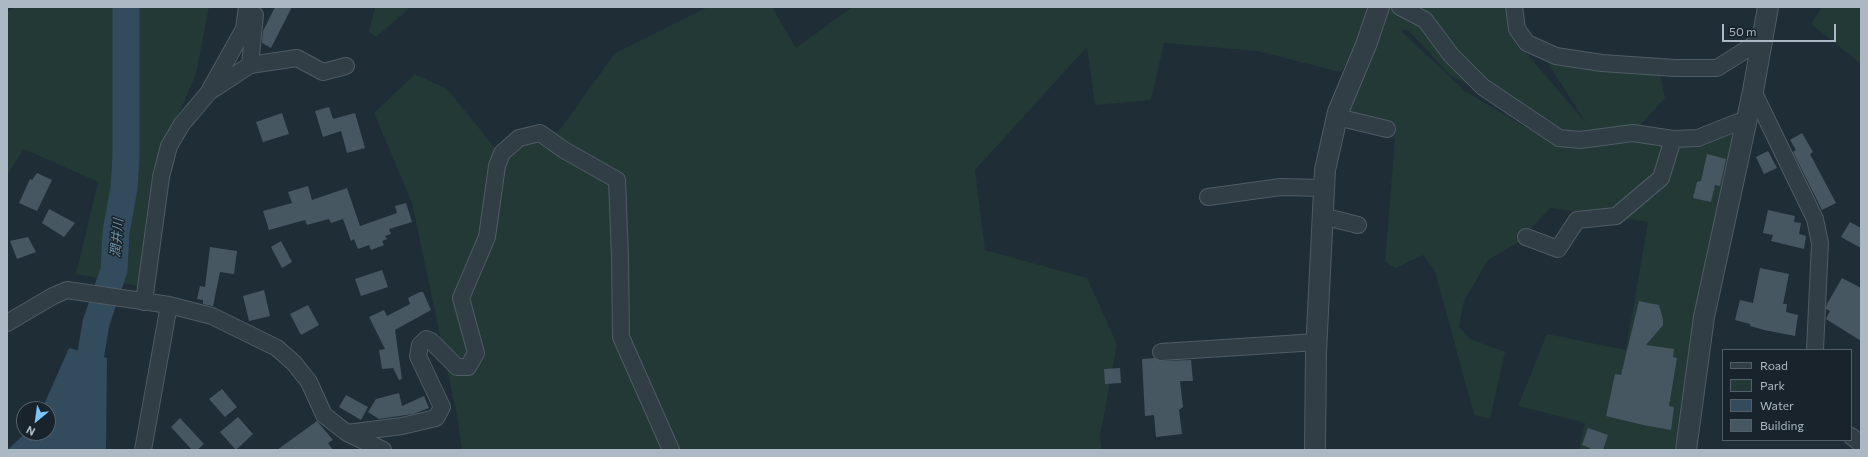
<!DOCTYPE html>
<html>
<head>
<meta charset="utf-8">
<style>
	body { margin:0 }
	#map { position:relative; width:1868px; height:457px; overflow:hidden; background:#1f2d36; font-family:Commissioner,sans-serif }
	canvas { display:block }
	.frame { position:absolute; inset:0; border:8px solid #acb9c4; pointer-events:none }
	.legend { position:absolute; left:1722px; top:349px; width:130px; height:92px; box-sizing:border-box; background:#18232b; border:1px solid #535f68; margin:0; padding:5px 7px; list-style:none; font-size:12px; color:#acb9c4 }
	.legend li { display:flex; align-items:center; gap:8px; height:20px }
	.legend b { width:20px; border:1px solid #535f68 }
	.north { position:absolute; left:16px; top:401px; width:40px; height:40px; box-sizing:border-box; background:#18232b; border:1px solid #535f68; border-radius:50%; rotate:209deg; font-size:11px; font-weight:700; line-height:16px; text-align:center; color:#acb9c4 }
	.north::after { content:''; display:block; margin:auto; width:14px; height:18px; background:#7dc3f7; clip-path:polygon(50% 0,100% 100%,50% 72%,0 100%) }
	.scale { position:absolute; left:1722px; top:24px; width:114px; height:18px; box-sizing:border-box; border:2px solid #acb9c4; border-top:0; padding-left:5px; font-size:12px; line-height:14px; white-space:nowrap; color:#acb9c4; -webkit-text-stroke:3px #18232b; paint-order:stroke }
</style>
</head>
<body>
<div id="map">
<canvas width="1868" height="457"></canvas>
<div class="frame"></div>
<ul class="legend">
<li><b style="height:5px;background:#323e46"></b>Road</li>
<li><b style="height:11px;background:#223936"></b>Park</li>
<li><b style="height:11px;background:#324c5e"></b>Water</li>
<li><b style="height:11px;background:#475762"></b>Building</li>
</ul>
<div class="north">N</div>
<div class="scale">50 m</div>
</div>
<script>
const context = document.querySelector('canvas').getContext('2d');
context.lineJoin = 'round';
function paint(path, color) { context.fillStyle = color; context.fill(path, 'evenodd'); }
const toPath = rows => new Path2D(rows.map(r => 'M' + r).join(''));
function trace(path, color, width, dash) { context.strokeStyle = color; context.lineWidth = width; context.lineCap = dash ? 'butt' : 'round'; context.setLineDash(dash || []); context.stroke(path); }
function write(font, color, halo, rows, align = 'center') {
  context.font = font + ' Commissioner,"Noto Sans JP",sans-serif'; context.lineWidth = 3; context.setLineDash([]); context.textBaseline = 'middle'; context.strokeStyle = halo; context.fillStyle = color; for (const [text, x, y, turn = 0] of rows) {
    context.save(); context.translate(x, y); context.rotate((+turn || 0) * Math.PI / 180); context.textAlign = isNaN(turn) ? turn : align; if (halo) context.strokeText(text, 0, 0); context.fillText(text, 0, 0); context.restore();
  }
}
paint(toPath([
	[15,7,209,7,196,74,151,179,138,286,76,274,98,182,24,149,7,175,7,12],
	[375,7,411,7,376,37,369,32],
	[708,7,772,7,796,48,852,7,1504,7,1510,34,1586,123,1546,60,1660,74,1665,98,1634,132,1667,135,1746,125,1674,450,1579,450,1585,423,1518,406,1547,334,1626,350,1648,222,1550,208,1517,243,1488,260,1464,301,1459,327,1470,339,1505,352,1490,419,1474,415,1435,271,1423,255,1396,268,1385,262,1395,139,1345,115,1365,46,1340,72,1257,51,1164,43,1151,100,1095,105,1087,47,975,170,985,250,1087,278,1117,344,1100,436,1102,450,462,450,457,416,412,203,374,113,415,74,447,89,496,149,559,131,615,53],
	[1407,29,1451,76,1578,140,1547,140,1465,91,1401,31],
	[1822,7,1861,7,1861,64,1811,24]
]), '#223936');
paint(toPath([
	[69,348,107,358,106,450,7,450,26,433,48,433,48,409,42,409]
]), '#324c5e');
trace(toPath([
	[85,389,96,323,114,270,116,232,124,188,126,156,126,7]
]), '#324c5e', 27);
paint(toPath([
	[275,7,292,7,271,48,262,43,263,31],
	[329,107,333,119,355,113,365,148,347,153,341,131,323,137,315,111],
	[282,113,289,134,263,142,256,122],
	[1802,133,1813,152,1810,154,1836,203,1822,210,1793,152,1796,150,1790,140],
	[1768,151,1777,168,1764,174,1756,157],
	[1707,154,1726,159,1720,186,1715,185,1711,202,1693,198,1697,182,1701,181],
	[37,173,52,180,37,211,19,203,30,179,32,180],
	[308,186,312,200,347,188,360,226,397,213,395,206,406,203,412,222,389,229,391,234,385,236,387,239,382,241,384,245,371,250,369,245,358,249,354,239,351,241,343,219,331,223,329,219,307,225,305,220,269,230,263,211,292,203,288,192],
	[49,209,75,223,64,237,42,223],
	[1768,210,1795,216,1794,222,1801,223,1799,234,1806,236,1804,249,1771,241,1773,235,1763,233],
	[1850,222,1861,228,1861,248,1841,237],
	[28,237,36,252,17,259,10,241],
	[281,241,292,262,282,268,271,247],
	[210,247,237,251,234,274,220,272,213,306,203,304,203,300,197,299,200,286,205,287],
	[1760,268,1789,274,1783,304,1787,304,1786,312,1798,315,1795,336,1764,330,1750,326,1750,324,1735,320,1740,300,1753,303],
	[382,270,388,287,361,296,355,279],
	[1842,278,1861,288,1861,341,1826,319,1830,311,1826,309,1827,304],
	[264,290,270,316,249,321,243,296],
	[420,292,423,292,431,310,395,330,402,379,399,380,393,368,382,369,379,350,385,349,369,317,384,310,387,316,410,304,408,298],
	[1639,301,1659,305,1663,319,1663,325,1646,345,1674,349,1673,357,1677,358,1669,406,1674,407,1671,430,1643,425,1606,416,1615,374,1621,375],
	[308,305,319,325,301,335,290,314],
	[1154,358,1162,361,1191,360,1193,381,1180,381,1183,407,1179,410,1182,434,1156,437,1154,415,1145,416,1142,359],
	[1120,368,1121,383,1105,384,1104,369],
	[222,389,237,407,225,417,209,399],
	[399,393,402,406,424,396,429,408,413,414,379,419,368,412,376,399],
	[346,395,368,407,361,420,339,407],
	[238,417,253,434,236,450,220,432],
	[180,418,204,444,197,450,192,450,171,427],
	[317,421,333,440,328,443,333,450,277,450],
	[1588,428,1608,435,1603,450,1589,450,1590,448,1582,445]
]), '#475762');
const minor = toPath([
	[1400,7,1425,20,1451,55,1483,87,1559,138,1580,140,1633,133,1673,139],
	[1514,7,1517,29,1527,43,1556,56,1602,63,1675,68,1717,68,1763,39],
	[250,65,255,15],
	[211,88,244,29,247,7],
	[1753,91,1815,219,1820,243,1815,350],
	[1337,117,1387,129],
	[1208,197,1281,187,1324,188],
	[1322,216,1358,225],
	[1526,237,1558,249,1577,220,1616,216,1661,178,1673,139,1698,138,1738,122,1746,125],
	[144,302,161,177,169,146,182,124,209,92,250,65,297,58,323,72,346,66],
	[7,323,53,296,67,290,169,305,212,316,277,348,294,363,309,382,324,415,347,433,402,426,436,418,442,407,418,356,420,345,426,339,431,341,457,367,468,367,476,353,461,298,487,237,497,166,502,153,519,138,540,133,564,150,617,180,620,257,621,337,671,450],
	[1161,352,1317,342],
	[347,433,383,450],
	[1851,436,1861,444],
	[143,450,169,305]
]);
const tertiary = toPath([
	[1315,450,1316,352,1325,170,1338,112,1366,45,1379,7],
	[1686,450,1704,317,1753,91,1768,7]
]);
trace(minor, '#505c65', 18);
trace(tertiary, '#505c65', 22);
trace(minor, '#323e46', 16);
trace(tertiary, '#323e46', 20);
write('italic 13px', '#6d91a8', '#18232b', [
	["潤井川",117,238,-85]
]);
</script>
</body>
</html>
